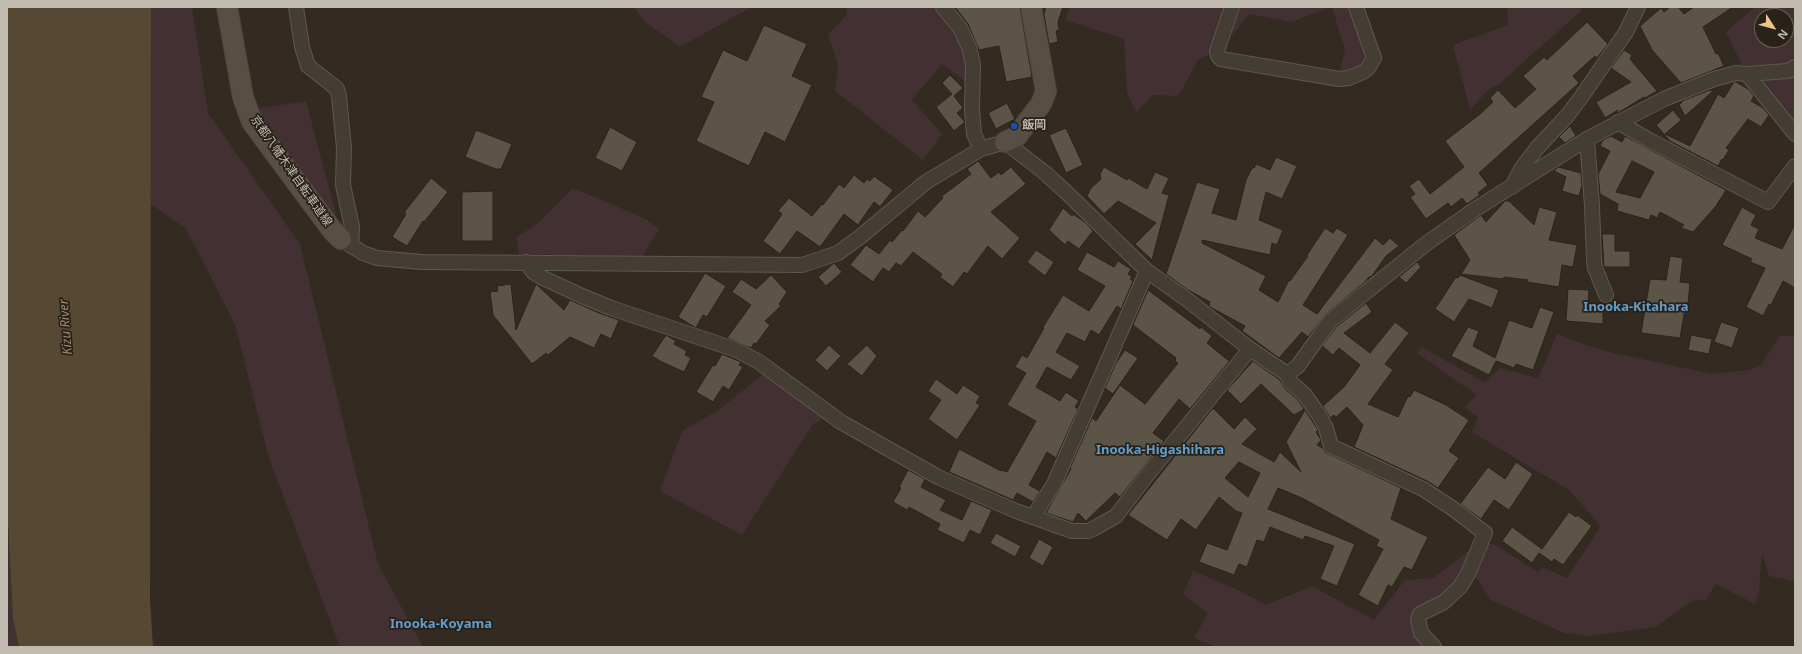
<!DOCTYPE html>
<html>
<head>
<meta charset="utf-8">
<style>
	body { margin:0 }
	#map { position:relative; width:1802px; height:654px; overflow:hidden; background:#332b21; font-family:"Noto Sans",sans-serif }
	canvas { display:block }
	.frame { position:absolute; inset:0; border:8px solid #c1baae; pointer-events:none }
	.north { position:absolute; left:1754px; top:8px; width:40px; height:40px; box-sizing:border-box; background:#29221a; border:1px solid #665f55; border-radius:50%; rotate:126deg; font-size:11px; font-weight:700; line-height:16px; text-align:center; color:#c1baae }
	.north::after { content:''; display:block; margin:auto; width:14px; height:18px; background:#ecc489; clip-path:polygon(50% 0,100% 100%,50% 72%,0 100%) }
</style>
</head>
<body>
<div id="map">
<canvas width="1802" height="654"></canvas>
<div class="frame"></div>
<div class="north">N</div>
</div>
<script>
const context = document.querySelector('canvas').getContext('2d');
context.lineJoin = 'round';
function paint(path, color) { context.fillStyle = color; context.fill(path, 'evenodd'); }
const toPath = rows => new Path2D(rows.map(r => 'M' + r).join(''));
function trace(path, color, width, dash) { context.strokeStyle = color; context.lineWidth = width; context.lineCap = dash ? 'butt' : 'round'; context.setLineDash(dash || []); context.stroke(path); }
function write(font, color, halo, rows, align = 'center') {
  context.font = font + ' "Noto Sans","Noto Sans JP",sans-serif'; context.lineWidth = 3.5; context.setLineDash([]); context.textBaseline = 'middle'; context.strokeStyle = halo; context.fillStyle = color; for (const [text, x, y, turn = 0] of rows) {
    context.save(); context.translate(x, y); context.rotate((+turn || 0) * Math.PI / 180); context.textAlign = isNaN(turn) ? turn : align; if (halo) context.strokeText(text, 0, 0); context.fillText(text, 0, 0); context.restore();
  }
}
paint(toPath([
	[151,7,192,7,208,113,300,244,378,564,423,647,340,647,268,455,235,324,186,229,151,204],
	[634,7,752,7,680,47,644,21],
	[847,7,936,7,962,47,967,64,967,83,942,64,912,100,942,134,923,160,835,91,838,65,828,35,847,14],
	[1070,7,1226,7,1226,8,1210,54,1198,60,1180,93,1175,96,1153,95,1136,112,1127,93,1124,39,1065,20],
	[1240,7,1349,7,1365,58,1358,67,1339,75,1345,50,1332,7,1291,22,1249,14,1231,37],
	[1507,7,1578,7,1582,10,1499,84,1489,89,1470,110,1453,45,1508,25],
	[1755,7,1795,7,1795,59,1786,65,1743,67,1726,32],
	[1762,16,1786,16,1786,40,1762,40],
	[1795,76,1795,127,1760,80],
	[306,101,339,226,255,109],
	[573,188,644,218,659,229,642,257,519,254,516,238,538,223],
	[1557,334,1586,345,1614,353,1712,374,1749,370,1761,365,1780,336,1795,336,1795,581,1769,576,1762,553,1759,590,1755,604,1716,584,1705,601,1695,599,1655,627,1590,636,1564,633,1491,600,1474,574,1486,543,1495,545,1538,572,1542,567,1567,578,1601,526,1569,490,1472,432,1478,417,1465,407,1477,395,1417,353,1422,347,1485,383,1500,368,1538,378],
	[765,373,826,417,813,424,742,535,660,491,682,431,717,411],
	[7,505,13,619,19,647,7,647],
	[1475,546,1465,572,1439,600,1416,609,1431,647,1217,647,1194,638,1208,613,1183,594,1193,571,1238,590,1266,605,1312,586,1374,620,1405,580,1433,578]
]), '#433033');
paint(toPath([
	[7,7,151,7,150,599,153,647,19,647,13,619,7,505]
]), '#574834');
const building = toPath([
	[955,7,1020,7,1032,77,1006,82,999,46,979,50,968,24,955,7],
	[1046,7,1063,7,1058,22,1059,30,1056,31,1058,42,1049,44,1044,14,1046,7],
	[1670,7,1678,7,1684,14,1694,7,1733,7,1703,27,1716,54,1718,53,1724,66,1681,83,1652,50,1640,26,1661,8,1664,12,1670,7],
	[1587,22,1608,44,1597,58,1595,56,1573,76,1579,83,1479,173,1488,185,1478,193,1480,195,1467,204,1462,198,1451,207,1448,203,1426,219,1410,197,1415,194,1409,186,1419,179,1430,194,1464,167,1445,141,1480,114,1493,102,1490,98,1498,90,1515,108,1536,89,1523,76,1544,57,1547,60,1587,22],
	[764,25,807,44,792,76,812,85,785,142,765,132,749,166,696,141,714,102,701,97,723,50,747,61,764,25],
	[1624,50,1632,55,1630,59,1657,91,1645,98,1644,97,1616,114,1618,110,1605,118,1596,102,1631,82,1611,68,1624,50],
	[950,75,963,88,954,96,963,108,957,113,965,122,954,131,936,107,952,94,942,83,950,75],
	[1734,82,1736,82,1748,89,1754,96,1751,101,1763,108,1769,115,1761,127,1748,119,1726,148,1729,150,1723,160,1722,159,1718,166,1670,141,1656,125,1673,110,1681,120,1665,134,1690,146,1718,94,1724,98,1734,82],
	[1710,90,1713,91,1685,116,1679,105,1684,100,1710,90],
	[1007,103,1015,119,996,129,988,113,1007,103],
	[1570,126,1576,136,1565,143,1559,137,1570,126],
	[610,127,637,142,622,171,595,158,610,127],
	[1066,128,1083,165,1066,173,1049,135,1066,128],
	[476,130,512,144,501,169,496,169,465,157,476,130],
	[1611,136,1622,142,1625,136,1726,190,1716,206,1693,232,1681,228,1684,225,1660,212,1657,218,1651,215,1649,220,1617,211,1618,204,1600,194,1598,174,1610,151,1600,146,1603,140,1611,136],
	[1632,161,1654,172,1640,198,1616,192,1632,161],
	[1276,157,1297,166,1282,199,1266,192,1259,220,1283,230,1277,245,1272,243,1270,255,1202,240,1202,243,1266,276,1259,290,1278,302,1289,280,1290,281,1308,256,1307,255,1325,228,1333,233,1337,228,1348,235,1303,305,1317,314,1375,238,1383,245,1390,238,1399,246,1386,256,1372,276,1369,277,1365,282,1325,315,1308,337,1302,332,1279,358,1242,331,1245,326,1212,308,1209,306,1210,302,1188,290,1166,274,1197,182,1220,189,1212,213,1236,220,1246,180,1252,168,1254,168,1256,164,1270,170,1276,157],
	[978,161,991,178,999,172,1001,175,1011,167,1026,184,991,212,1020,238,1002,259,988,246,967,274,964,272,953,287,940,277,942,274,913,252,901,266,896,263,889,272,883,268,873,282,850,265,866,245,879,254,890,240,892,242,902,230,903,231,918,211,925,217,943,198,942,196,971,174,967,169,978,161],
	[1104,167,1127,180,1128,178,1147,189,1155,172,1169,178,1162,193,1169,195,1152,260,1135,244,1156,223,1118,201,1104,214,1087,196,1091,188,1101,179,1100,174,1104,167],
	[1558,167,1581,173,1582,185,1579,196,1562,191,1566,177,1554,171,1558,167],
	[854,175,864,183,867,179,870,181,874,176,893,190,880,207,874,202,858,225,844,214,820,247,797,231,780,254,763,241,782,214,778,211,789,198,812,216,822,204,823,205,839,184,844,188,854,175],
	[431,178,448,192,424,222,423,221,407,246,392,237,406,214,404,213,406,210,431,178],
	[493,191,493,241,462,241,462,192,493,191],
	[1505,201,1509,201,1534,225,1539,207,1557,212,1549,240,1577,245,1573,267,1562,265,1559,287,1527,282,1528,280,1504,277,1503,279,1461,274,1470,260,1454,235,1481,215,1486,222,1505,201],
	[1742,207,1756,215,1751,225,1759,229,1755,238,1782,249,1795,224,1795,288,1783,281,1771,305,1769,304,1763,316,1746,307,1765,268,1750,262,1752,259,1722,245,1742,207],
	[1063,208,1072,216,1073,214,1086,223,1093,231,1079,249,1068,241,1065,245,1049,230,1063,208],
	[1602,234,1615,234,1615,251,1630,251,1630,267,1604,267,1602,234],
	[1036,250,1054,262,1045,276,1027,262,1036,250],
	[1087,252,1114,267,1118,261,1131,269,1128,274,1132,277,1130,279,1133,281,1121,309,1117,306,1099,335,1091,330,1085,342,1067,333,1056,352,1080,366,1071,380,1047,367,1036,387,1060,401,1066,392,1079,401,1075,407,1078,409,1056,458,1047,452,1029,485,1040,491,1033,502,1017,493,1013,500,949,472,959,449,1001,471,1001,470,1007,472,1036,421,1007,405,1026,373,1015,367,1022,355,1027,358,1044,328,1043,327,1063,295,1089,311,1105,286,1077,270,1087,252],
	[1670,256,1683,258,1680,282,1690,283,1688,303,1686,303,1680,338,1641,333,1650,279,1666,280,1670,256],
	[1417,262,1421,267,1406,283,1399,277,1417,262],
	[834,263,842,272,826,286,818,277,834,263],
	[705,273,726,286,707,317,703,315,696,328,678,317,705,273],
	[771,275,787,292,779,304,781,306,765,321,770,325,756,344,754,343,751,348,727,338,751,305,732,292,741,279,756,289,771,275],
	[1460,275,1499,290,1492,308,1469,299,1454,322,1435,309,1456,277,1458,278,1460,275],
	[511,284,516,330,536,284,564,310,570,300,599,313,619,320,611,339,601,334,594,348,570,337,548,355,546,353,532,364,493,315,490,292,498,291,497,286,511,284],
	[1568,289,1589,290,1588,304,1603,304,1603,324,1566,321,1568,289],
	[1148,290,1200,329,1201,327,1212,336,1207,343,1229,361,1231,359,1190,409,1179,399,1153,433,1164,441,1120,497,1115,493,1086,521,1078,513,1073,522,1046,513,1071,469,1070,468,1092,418,1096,421,1120,385,1145,404,1178,363,1175,361,1176,358,1133,325,1148,290],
	[1366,303,1372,312,1344,333,1370,353,1395,322,1409,333,1385,364,1393,370,1368,404,1398,417,1408,396,1410,397,1414,390,1446,405,1469,420,1449,451,1459,458,1438,488,1427,481,1354,447,1363,425,1347,407,1336,417,1334,415,1330,418,1323,406,1344,387,1360,365,1339,348,1333,355,1322,346,1336,327,1366,303],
	[1540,307,1554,312,1533,370,1516,364,1514,368,1496,361,1489,375,1451,356,1468,327,1479,331,1473,346,1495,358,1509,320,1532,328,1540,307],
	[1721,322,1739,328,1732,348,1714,342,1721,322],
	[666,335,676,341,674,344,687,351,685,355,691,358,684,372,662,362,652,356,666,335],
	[1691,335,1712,339,1709,354,1688,350,1691,335],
	[829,345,841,356,827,371,815,360,829,345],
	[867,345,877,356,862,376,847,364,867,345],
	[1125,350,1138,358,1113,394,1105,388,1116,363,1125,350],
	[722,354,741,362,739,365,743,367,729,390,723,386,713,402,696,392,713,365,715,366,722,354],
	[1253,361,1280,380,1284,388,1298,400,1304,409,1294,415,1261,384,1241,404,1227,390,1253,361],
	[936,379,957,394,963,385,980,396,976,403,980,405,957,440,928,419,941,400,928,391,936,379],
	[1213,408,1234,429,1245,417,1257,429,1242,444,1274,462,1280,452,1301,472,1286,442,1305,410,1318,430,1316,432,1321,440,1317,445,1323,448,1325,452,1401,488,1391,519,1428,537,1412,570,1404,567,1392,587,1388,585,1378,606,1358,595,1383,549,1376,546,1379,540,1302,498,1278,488,1268,509,1355,544,1337,586,1320,579,1334,546,1305,536,1303,540,1270,527,1264,542,1257,540,1247,567,1239,564,1234,575,1199,562,1207,543,1227,550,1242,513,1236,511,1219,497,1196,530,1181,519,1167,540,1128,515,1213,408],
	[1239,462,1260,473,1248,497,1225,478,1239,462],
	[1516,462,1533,474,1509,510,1494,500,1481,519,1460,504,1488,467,1505,479,1516,462],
	[908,470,925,479,921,487,946,500,940,510,962,520,971,501,992,510,980,535,970,530,964,543,937,530,940,524,909,507,907,510,893,502,901,488,899,487,908,470],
	[1569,512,1576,517,1577,515,1592,526,1563,565,1554,559,1552,562,1539,553,1532,563,1502,541,1512,527,1542,549,1569,512],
	[996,533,1021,546,1015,557,990,543,996,533],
	[1039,539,1053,547,1043,566,1029,558,1039,539]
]);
paint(building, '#5d5448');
trace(building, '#2b241c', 1);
const street = toPath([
	[296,7,302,47,308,66,331,84,337,89,339,96,344,148,343,185,352,227,351,246],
	[943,7,960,28,969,47,973,64,972,109,974,134,981,149],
	[1232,7,1217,51,1218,56,1221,59,1339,79,1349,78,1363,72,1368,68,1374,58,1356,7],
	[1747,74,1795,134],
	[1618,122,1649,140,1768,202,1795,166],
	[1587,139,1592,206,1594,260,1595,268,1606,295],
	[1512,187,1521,169,1537,148,1567,116,1582,96,1626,32,1638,7],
	[341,239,363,253,377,258,422,262,802,265,838,253,860,237,926,182,981,149,1005,142,1044,172,1067,193,1147,271,1185,298,1250,349,1287,374,1290,382,1304,394,1319,415,1326,428,1331,446,1423,489,1452,508,1485,533,1468,574,1460,587,1444,602,1420,614,1418,619,1421,633,1434,647],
	[526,262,533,272,541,277,582,296,611,308,737,350,759,362,841,422,938,477,1016,511,1072,531,1088,531,1095,528,1116,516,1148,474,1250,349],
	[1287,374,1298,366,1330,321,1427,243,1474,210,1587,139,1664,99,1714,79,1736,73,1747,74,1788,71,1795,67],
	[1033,517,1054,484,1147,271]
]);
const secondary = toPath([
	[227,7,243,97,252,122,332,230,341,239],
	[1005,142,1016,137,1041,104,1046,91,1031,7]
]);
trace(street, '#5f584f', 16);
trace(secondary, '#4e473e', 22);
trace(street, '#443d34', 14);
trace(secondary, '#574f43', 20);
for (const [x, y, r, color] of [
	[1014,126,4,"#1a4fb4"]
]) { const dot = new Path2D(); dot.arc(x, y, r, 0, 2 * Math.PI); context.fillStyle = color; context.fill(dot); trace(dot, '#29221a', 1.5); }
write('bold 12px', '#c1baae', '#29221a', [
	["飯岡",1022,126]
], 'left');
write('12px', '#c1baae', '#29221a', [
	["京都八幡木津自転車道線",291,171,55]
]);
write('bold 13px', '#649dc7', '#29221a', [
	["Inooka-Kitahara",1636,307],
	["Inooka-Higashihara",1160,450],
	["Inooka-Koyama",441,624]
]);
write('italic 13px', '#9d876a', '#29221a', [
	["Kizu River",66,327,-94]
]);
</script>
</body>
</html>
